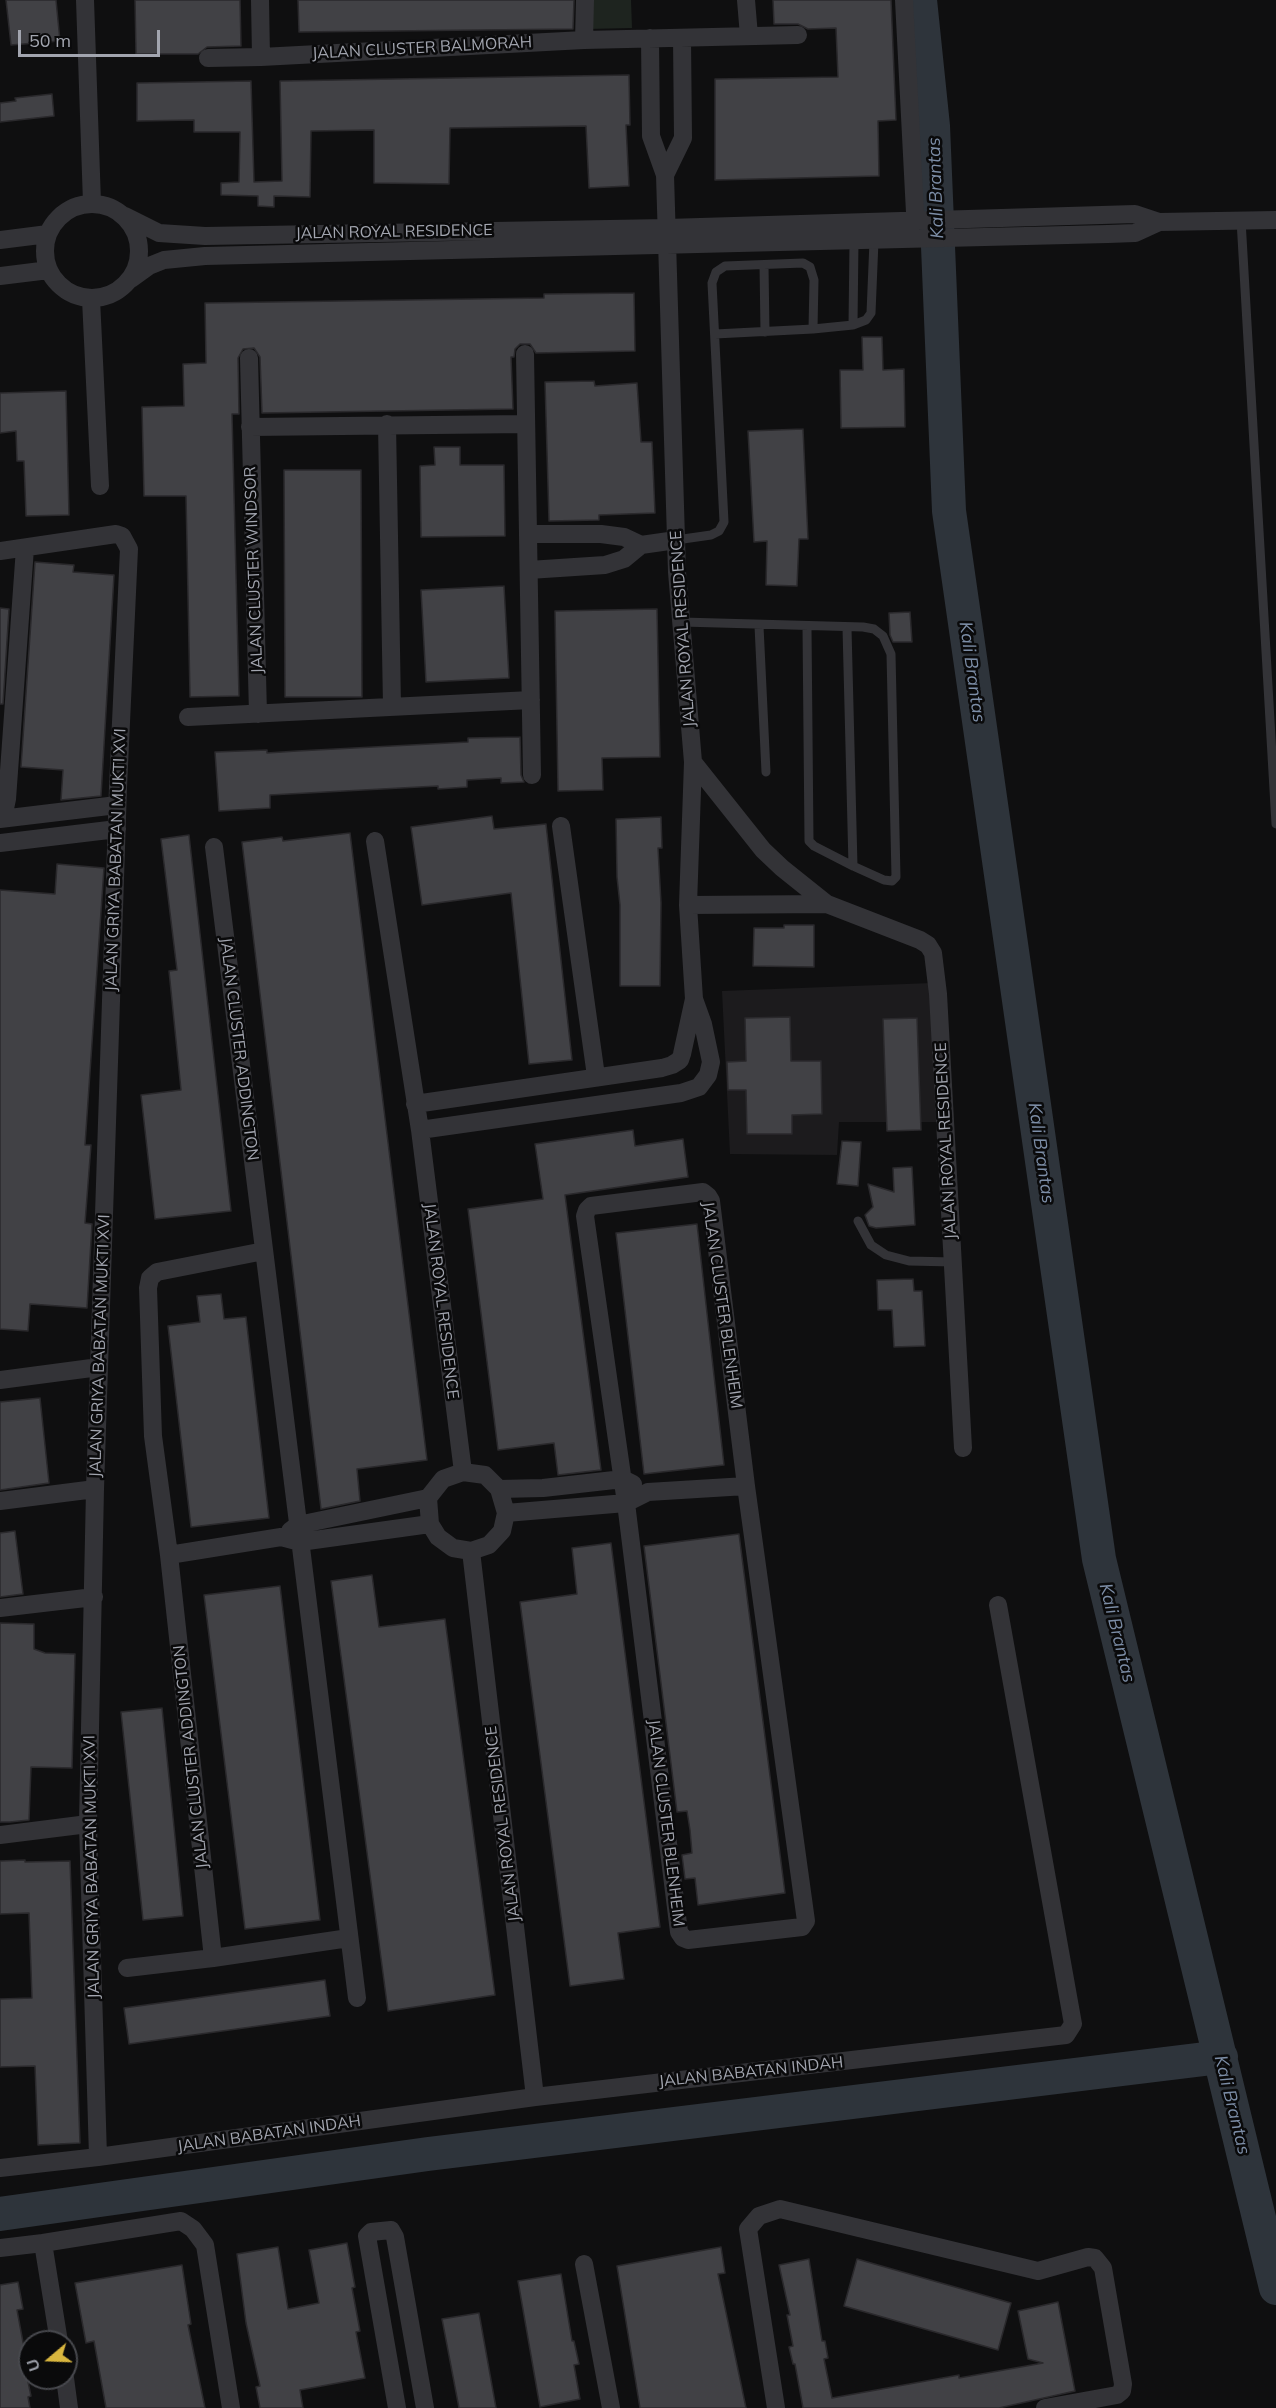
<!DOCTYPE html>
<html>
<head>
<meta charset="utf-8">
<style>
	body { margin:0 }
	#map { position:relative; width:1276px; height:2408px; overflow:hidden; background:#0f0f10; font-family:Mulish,sans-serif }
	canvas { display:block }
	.north { position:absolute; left:18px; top:2330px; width:60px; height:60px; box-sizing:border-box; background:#0a0a0b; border:2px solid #47484d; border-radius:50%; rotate:251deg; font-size:16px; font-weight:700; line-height:24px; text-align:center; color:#a2a5af }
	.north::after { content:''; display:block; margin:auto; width:21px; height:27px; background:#d9b63f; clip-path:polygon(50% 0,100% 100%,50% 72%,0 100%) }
	.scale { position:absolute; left:18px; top:30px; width:142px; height:27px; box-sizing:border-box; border:3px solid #a2a5af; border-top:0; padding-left:8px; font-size:18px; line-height:21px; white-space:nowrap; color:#a2a5af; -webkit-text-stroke:4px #0a0a0b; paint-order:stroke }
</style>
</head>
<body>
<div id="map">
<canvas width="1276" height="2408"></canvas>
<div class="north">U</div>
<div class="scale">50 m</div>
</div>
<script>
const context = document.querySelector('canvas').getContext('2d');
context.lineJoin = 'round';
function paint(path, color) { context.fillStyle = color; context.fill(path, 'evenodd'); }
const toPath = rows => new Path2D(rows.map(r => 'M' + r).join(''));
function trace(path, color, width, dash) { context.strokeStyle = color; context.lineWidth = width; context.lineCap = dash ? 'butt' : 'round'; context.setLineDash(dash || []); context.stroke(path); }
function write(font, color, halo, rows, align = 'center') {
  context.font = font + ' Mulish,sans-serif'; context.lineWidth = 5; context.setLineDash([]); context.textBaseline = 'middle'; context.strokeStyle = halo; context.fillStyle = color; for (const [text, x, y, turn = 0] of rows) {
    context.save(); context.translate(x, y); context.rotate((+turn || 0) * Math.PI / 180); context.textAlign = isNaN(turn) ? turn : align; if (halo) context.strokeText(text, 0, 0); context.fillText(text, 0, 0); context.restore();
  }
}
paint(toPath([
	[932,983,937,1122,839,1122,837,1155,730,1154,722,991]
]), '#1c1b1d');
paint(toPath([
	[587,0,631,0,632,28,588,29]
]), '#1e241f');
trace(toPath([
	[920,0,933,126,949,511,1099,1559,1276,2288],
	[0,2214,428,2154,1221,2057]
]), '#2e343b', 34);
const building = toPath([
	[6,0,56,0,60,41,11,45,6,0],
	[135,0,240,0,241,46,207,47,198,54,136,54,135,0],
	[298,0,574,0,573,29,299,32,298,0],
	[773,0,891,0,896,120,878,121,879,176,715,180,715,79,838,77,836,28,808,29,798,24,774,24,773,0],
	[629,75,630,125,626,125,629,186,589,188,586,126,450,128,449,184,374,183,374,130,311,131,310,197,274,196,274,207,258,206,258,196,221,195,221,183,239,182,240,132,194,132,194,120,137,121,137,83,251,81,254,182,282,181,280,81,629,75],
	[52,94,54,116,0,122,0,103,16,101,15,98,52,94],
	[634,293,635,351,536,353,530,344,520,344,515,349,514,357,511,357,513,409,262,413,260,357,254,348,243,349,238,358,239,414,232,414,239,696,190,697,186,496,144,496,142,407,184,406,183,364,206,363,205,303,544,298,544,294,634,293],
	[862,337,882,337,883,370,904,369,905,427,841,428,840,370,863,370,862,337],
	[594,381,595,386,637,383,641,442,652,442,655,513,599,515,599,520,549,521,545,382,594,381],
	[66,391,69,515,26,516,24,461,17,461,16,431,0,433,0,393,66,391],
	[803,429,808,539,799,539,797,586,766,585,767,541,754,542,748,431,803,429],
	[434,447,460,447,460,465,504,465,505,536,421,537,420,466,435,465,434,447],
	[284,470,361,470,362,697,285,697,284,470],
	[35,562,74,565,73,572,114,575,101,796,61,800,63,770,21,767,35,562],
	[504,586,509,678,426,682,421,590,504,586],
	[0,608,9,609,3,704,0,704,0,608],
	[657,609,660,757,602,758,603,790,558,791,555,611,657,609],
	[910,612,912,642,893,642,890,635,889,613,910,612],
	[520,737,521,775,524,782,501,783,501,778,467,780,467,787,438,789,438,786,270,795,270,808,219,811,215,752,267,750,267,753,297,751,468,742,468,738,520,737],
	[492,816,494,829,546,824,572,1060,529,1064,511,893,422,905,411,827,492,816],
	[661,817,662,848,658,848,661,903,660,986,620,986,620,905,617,877,616,819,661,817],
	[350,833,427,1460,357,1469,360,1501,321,1509,242,842,282,837,283,841,350,833],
	[189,835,231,1211,155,1219,141,1095,181,1090,169,971,177,970,161,839,189,835],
	[57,864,104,868,85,1145,91,1145,85,1223,92,1224,87,1308,30,1304,28,1331,0,1329,0,890,55,894,57,864],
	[784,925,814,925,814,967,753,966,754,928,784,928,784,925],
	[790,1017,791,1061,821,1061,822,1114,792,1115,792,1134,747,1134,746,1090,728,1090,727,1062,746,1061,745,1018,790,1017],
	[917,1018,921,1130,887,1131,883,1019,917,1018],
	[633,1130,635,1146,683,1139,688,1177,565,1195,601,1470,558,1475,554,1443,498,1450,468,1209,543,1199,535,1144,633,1130],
	[842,1141,861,1142,858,1186,837,1184,842,1141],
	[912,1167,915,1225,876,1228,869,1226,865,1215,873,1207,868,1184,894,1192,893,1168,912,1167],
	[697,1224,724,1465,644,1474,616,1233,697,1224],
	[913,1279,914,1291,922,1291,925,1346,894,1347,892,1310,878,1310,877,1280,913,1279],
	[221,1294,224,1319,246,1317,269,1518,191,1527,168,1326,200,1322,197,1296,221,1294],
	[40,1398,49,1483,0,1490,0,1402,40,1398],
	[15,1531,23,1594,0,1597,0,1533,15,1531],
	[739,1534,785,1893,698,1905,695,1878,685,1879,682,1855,692,1853,690,1830,687,1811,677,1812,644,1546,739,1534],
	[611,1543,660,1927,618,1933,624,1979,570,1986,520,1602,577,1594,572,1548,611,1543],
	[372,1575,379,1627,445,1619,495,1995,388,2011,331,1581,372,1575],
	[280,1586,320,1920,245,1929,204,1595,280,1586],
	[0,1623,34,1624,34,1649,45,1653,75,1654,72,1768,31,1767,29,1820,10,1822,0,1822,0,1623],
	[162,1708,183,1916,143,1920,121,1712,162,1708],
	[25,1860,25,1862,70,1861,80,2143,38,2145,35,2066,0,2067,0,1999,32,1998,29,1913,0,1914,0,1861,25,1860],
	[325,1980,330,2016,129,2044,124,2008,325,1980],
	[347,2243,355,2287,352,2288,360,2331,356,2332,365,2378,300,2390,303,2408,260,2408,256,2387,260,2386,246,2323,237,2254,278,2247,288,2309,319,2303,309,2250,347,2243],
	[721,2247,725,2273,718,2274,746,2408,640,2408,617,2266,721,2247],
	[809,2259,822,2341,825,2341,828,2358,824,2359,832,2398,959,2375,959,2378,1043,2363,1028,2359,1018,2311,1058,2302,1075,2391,999,2408,803,2408,795,2364,793,2364,789,2347,793,2346,787,2315,790,2315,779,2265,809,2259],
	[857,2259,1011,2303,998,2350,844,2306,857,2259],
	[182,2265,191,2324,188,2325,205,2408,106,2408,94,2341,86,2343,75,2283,182,2265],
	[561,2274,572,2341,574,2341,579,2364,574,2365,580,2399,540,2407,518,2281,561,2274],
	[18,2282,23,2309,17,2310,25,2353,22,2353,31,2396,28,2397,30,2408,0,2408,0,2285,18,2282],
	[479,2313,496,2408,459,2408,442,2319,479,2313]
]);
paint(building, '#414145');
trace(building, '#2a292c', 1.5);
trace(toPath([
	[1241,220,1276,824],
	[764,265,765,332],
	[853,325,854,241],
	[715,334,813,329],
	[676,540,711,535,719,531,724,522,712,283,716,272,725,266,803,263,810,267,814,280,813,329,853,325,866,320,871,313,874,241],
	[682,622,863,627,874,629,883,636,891,654,896,877,892,881,884,880,853,866,814,846,809,841,807,627],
	[759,626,766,772],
	[847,628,853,866],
	[858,1221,871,1245,886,1255,909,1261,953,1262]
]), '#333337', 9);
trace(toPath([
	[85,0,92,203],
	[260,0,261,57],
	[746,0,749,36],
	[904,0,916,232],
	[650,38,651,136,665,175,677,572,693,762,688,905,694,999],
	[584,40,585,0],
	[208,58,261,57,584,40,798,35],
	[665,175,683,138,682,38],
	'45 251a47 47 0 1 1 94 0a47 47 0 1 1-94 0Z',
	[125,216,159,233,205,236,667,228,1135,214,1159,222,1276,220],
	[0,240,48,234],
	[0,276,49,270],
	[131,279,149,266,164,260,205,256,1108,234,1135,233,1159,222],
	[91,299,100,486],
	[525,354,532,775],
	[249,358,258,714],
	[387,424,392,706],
	[250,427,526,424],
	[529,534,601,534,624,537,641,545],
	[0,551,116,534,122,536,129,549,118,787,95,1489,88,1824,98,2157],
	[529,570,605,565,624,559,641,545,676,540],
	[188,717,531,700],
	[693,762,763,850,782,868,827,904,920,940,928,945,933,953,938,994,963,1448],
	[3,818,7,799,25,548],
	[0,819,117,805],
	[561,826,596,1076],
	[375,841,420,1130,463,1472],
	[0,843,117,829],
	[214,847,357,1998],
	[688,905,827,904],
	[415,1104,662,1068,672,1065,680,1060,682,1054,694,999,703,1024,711,1062,708,1075,699,1087,681,1093,420,1130],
	[703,1192,708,1196,711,1201,746,1486,806,1921,802,1927,688,1940,683,1938,679,1932,626,1503,585,1216,587,1210,591,1206,703,1192],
	[0,1380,99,1367],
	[463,1472,485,1475,499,1489,506,1513,502,1531,489,1545,471,1551,453,1548,438,1537,430,1524,428,1498,443,1479,463,1472],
	[499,1489,543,1488,623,1479,633,1484],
	[0,1501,95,1489],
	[506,1513,626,1503,648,1492,746,1486],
	[290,1531,298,1525,428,1498],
	[471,1551,535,2097],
	[169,1555,281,1537,300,1542,430,1524],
	[0,1608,94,1597],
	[0,1835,88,1824],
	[213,1958,169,1555,153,1436,148,1288,150,1278,157,1272,264,1251],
	[127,1968,213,1958,349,1938],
	[0,2168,98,2157,535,2097,1066,2035,1073,2024,998,1605],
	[43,2243,59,2342],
	[0,2248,43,2243,181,2221,193,2229,205,2245,231,2408],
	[584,2264,611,2408],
	[65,2378,69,2408],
	[397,2408,367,2236,371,2232,391,2230,395,2237,425,2408],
	[776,2408,748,2229,759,2216,780,2209,1038,2271,1088,2257,1095,2258,1103,2268,1123,2384,1122,2391,1117,2395,1045,2408]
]), '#333337', 18);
write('16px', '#a2a5af', '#0a0a0b', [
	["JALAN CLUSTER BALMORAH",422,48,-3],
	["JALAN ROYAL RESIDENCE",394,232,-1],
	["JALAN CLUSTER WINDSOR",254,570,-92],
	["JALAN ROYAL RESIDENCE",683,629,-94],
	["JALAN GRIYA BABATAN MUKTI XVI",116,860,-88],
	["JALAN CLUSTER ADDINGTON",239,1049,83],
	["JALAN ROYAL RESIDENCE",946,1141,-93],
	["JALAN ROYAL RESIDENCE",441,1301,83],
	["JALAN CLUSTER BLENHEIM",722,1305,82],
	["JALAN GRIYA BABATAN MUKTI XVI",100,1346,-88],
	["JALAN CLUSTER ADDINGTON",191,1757,-96],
	["JALAN CLUSTER BLENHEIM",666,1823,83],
	["JALAN ROYAL RESIDENCE",503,1824,-97],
	["JALAN GRIYA BABATAN MUKTI XVI",92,1867,-91],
	["JALAN BABATAN INDAH",751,2072,-6],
	["JALAN BABATAN INDAH",269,2134,-8]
]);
write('italic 18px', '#7d8ea7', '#0a0a0b', [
	["Kali Brantas",936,188,-92],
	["Kali Brantas",972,672,82],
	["Kali Brantas",1041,1153,82],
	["Kali Brantas",1117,1633,76],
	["Kali Brantas",1232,2105,76]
]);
</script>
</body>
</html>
